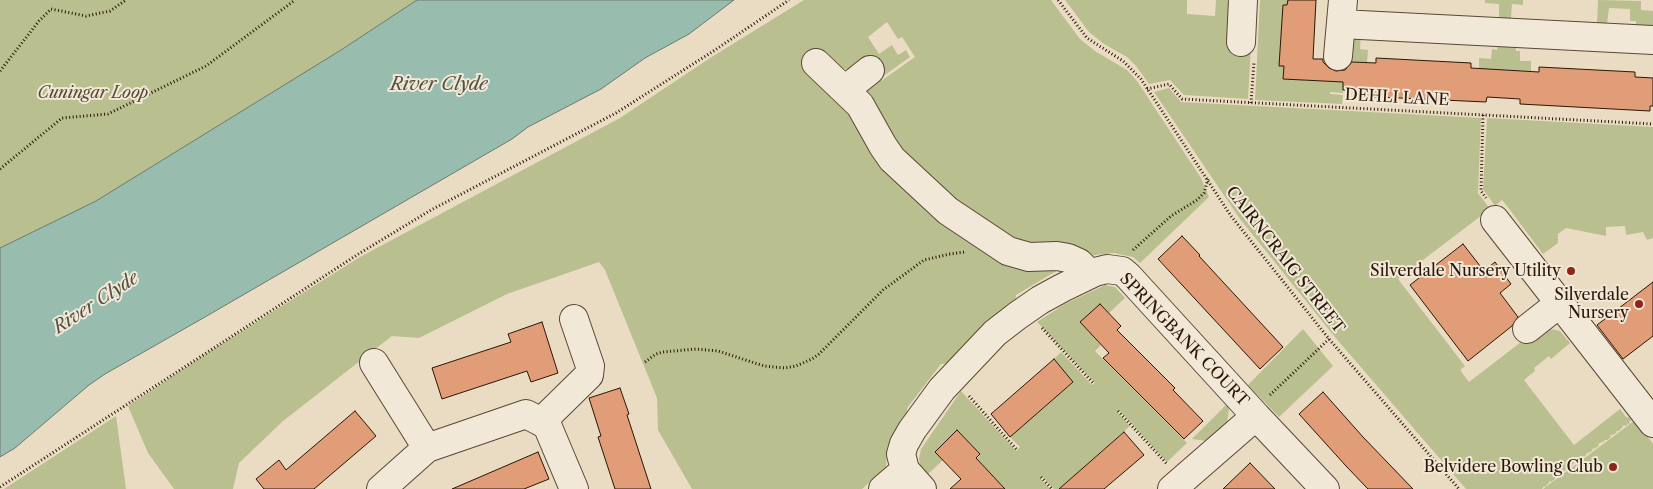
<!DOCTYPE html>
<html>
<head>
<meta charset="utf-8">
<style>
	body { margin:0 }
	canvas { display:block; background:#e9dcc2 }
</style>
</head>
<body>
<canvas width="1653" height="489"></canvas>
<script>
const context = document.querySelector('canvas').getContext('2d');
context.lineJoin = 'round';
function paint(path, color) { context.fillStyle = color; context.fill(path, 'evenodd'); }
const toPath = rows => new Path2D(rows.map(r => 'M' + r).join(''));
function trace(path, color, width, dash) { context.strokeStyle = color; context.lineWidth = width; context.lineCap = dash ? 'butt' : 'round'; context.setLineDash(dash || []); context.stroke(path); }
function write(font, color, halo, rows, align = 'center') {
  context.font = font + ' "Libre Caslon Text",serif'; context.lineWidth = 4; context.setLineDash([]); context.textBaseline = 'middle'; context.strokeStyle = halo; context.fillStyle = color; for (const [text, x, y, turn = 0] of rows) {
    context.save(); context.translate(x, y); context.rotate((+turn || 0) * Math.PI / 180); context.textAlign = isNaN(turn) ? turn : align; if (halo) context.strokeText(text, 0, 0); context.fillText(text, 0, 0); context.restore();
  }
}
paint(toPath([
	[0,0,417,0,341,50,96,201,0,248],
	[804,0,1051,0,1080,39,1095,51,1127,70,1137,81,1201,178,1209,197,1140,263,1133,257,1114,253,1095,255,1087,258,1062,253,1026,251,1017,247,957,212,954,207,910,168,889,143,884,134,868,103,867,90,869,83,876,75,881,81,915,57,902,37,898,39,887,22,868,37,879,54,892,45,898,55,906,50,910,57,882,77,869,61,854,69,839,69,828,62,822,54,807,69,857,111,867,128,877,151,891,167,960,228,988,242,1001,253,1019,261,1029,262,1059,259,1063,260,1068,264,1076,265,1072,274,1063,267,1016,295,1015,307,993,324,952,363,941,364,907,408,907,421,901,420,887,447,886,467,862,489,692,489,658,430,657,398,605,270,599,262,507,294,419,338,392,336,283,421,239,463,233,489,174,489,148,453,128,406,204,355,360,257,620,118,710,58],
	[1065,0,1187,0,1187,14,1215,16,1216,0,1227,0,1231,5,1251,47,1248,99,1184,95,1170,80,1149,84,1136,66,1127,57,1104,44,1089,32],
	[1260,0,1288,0,1287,5,1283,5,1282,23,1280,66,1284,66,1283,79,1343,82,1343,93,1330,92,1330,94,1343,95,1342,104,1255,100],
	[1485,0,1523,0,1523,5,1512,4,1511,19,1499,19,1499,4,1485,3],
	[1598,0,1641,1,1641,10,1653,11,1653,25,1636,25,1636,21,1630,21,1630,9,1609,8,1607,24,1597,23],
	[1361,35,1360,49,1368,50,1367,63,1346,62,1350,42,1355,37],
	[1498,45,1516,46,1516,51,1520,51,1520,61,1531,61,1531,71,1479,69,1479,58,1491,59,1492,49,1497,50],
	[1169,88,1181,102,1481,118,1478,193,1490,209,1398,279,1465,366,1460,370,1469,382,1538,329,1542,333,1551,329,1560,331,1570,343,1551,359,1549,356,1534,368,1535,371,1524,380,1574,445,1620,409,1626,417,1634,418,1653,444,1653,489,1543,489,1634,421,1632,418,1631,421,1629,421,1630,423,1625,426,1624,425,1619,431,1616,431,1617,432,1613,435,1610,435,1611,437,1607,440,1604,440,1605,441,1598,444,1599,446,1594,449,1593,448,1592,451,1586,454,1586,455,1582,459,1579,458,1580,460,1576,463,1575,462,1557,477,1555,477,1555,479,1551,482,1549,481,1549,483,1545,487,1544,486,1542,489,1466,489,1334,336,1240,219,1154,92],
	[1487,118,1653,127,1653,238,1647,240,1643,232,1626,235,1625,226,1606,227,1606,236,1566,228,1558,234,1558,243,1543,254,1507,206,1502,200,1495,206,1483,189],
	[1105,285,1115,287,1125,298,1109,313,1100,304,1081,323,1101,345,1095,351,1187,443,1167,462,1119,410,1117,412,1130,426,1059,489,1054,489,1042,476,1040,478,1050,489,1005,489,977,459,980,455,957,431,935,452,943,460,928,474,920,465,919,459,921,449,961,391,1016,451,1020,447,1010,437,1073,382,1054,359,1061,352,1092,385,1095,383,1037,322,1065,304],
	[1303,329,1333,366,1279,417,1248,385],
	[1226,405,1229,409,1227,423,1207,441,1192,439],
	[116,416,126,489,4,489]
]), '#babf90');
const water = toPath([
	[417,0,734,0,689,34,645,58,601,89,528,127,512,139,205,317,105,374,89,385,15,448,0,457,0,248,96,201,341,50,417,0]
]);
paint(water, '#98bcae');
trace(water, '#6c7a6b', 1);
const building = toPath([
	[1288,0,1316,0,1313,59,1323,59,1323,62,1329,68,1336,71,1345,70,1352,62,1376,63,1376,58,1471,63,1471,68,1539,72,1539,67,1635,72,1635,77,1653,78,1653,106,1650,106,1650,111,1520,104,1520,99,1487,97,1486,102,1356,96,1357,90,1343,90,1343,82,1283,79,1284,66,1279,66,1283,5,1287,5,1288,0],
	[1182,236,1200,255,1199,256,1283,347,1260,369,1158,259,1182,236],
	[1463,244,1484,271,1495,262,1511,284,1500,293,1518,317,1512,326,1468,361,1410,285,1463,244],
	[1653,282,1653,336,1623,359,1597,325,1653,282],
	[1100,304,1121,326,1117,330,1175,388,1173,390,1203,421,1184,439,1103,358,1109,353,1080,322,1100,304],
	[542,322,558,373,531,382,527,371,442,399,432,368,511,342,508,334,542,322],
	[1054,359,1073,382,1010,437,991,414,1054,359],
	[620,388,629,414,627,415,651,489,615,489,598,437,601,436,589,398,620,388],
	[1323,392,1363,437,1413,489,1368,489,1346,466,1299,414,1323,392],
	[355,411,376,436,314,489,264,489,256,479,279,460,286,470,355,411],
	[957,430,980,454,976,458,1005,489,950,489,961,479,935,452,957,430],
	[1124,432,1144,455,1104,489,1059,489,1124,432],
	[538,452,549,479,524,489,452,489,538,452],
	[1250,463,1275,489,1223,489,1250,463]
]);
paint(building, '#e19d78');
trace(building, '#2b1607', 1);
const minor = toPath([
	[1341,24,1653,40],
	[1241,42,1243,0],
	[1338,56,1343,0],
	[816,63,860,105,883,146,892,159,948,211,1008,251,1029,257,1057,256,1068,258,1079,263,1090,274],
	[845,90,870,70],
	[1495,220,1653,423],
	[1527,329,1560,303],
	[374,363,427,448],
	[541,422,589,375,590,366,574,319],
	[381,489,427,448,526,414,547,425,574,489],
	[883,489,905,470],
	[922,489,905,470,901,454,904,444,912,430,942,389,995,333,1017,316,1040,300,1062,288,1095,272,1107,269,1122,271,1128,276,1256,416],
	[1172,489,1256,416,1325,489]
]);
trace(minor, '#5a4836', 30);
trace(toPath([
	[1058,0,1087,38,1123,61,1141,79,1231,216,1329,339,1459,489],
	[0,71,39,21,51,9,86,16,110,11,126,0],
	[1147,89,1169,84,1182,99,1653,124],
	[1251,103,1254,62],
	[1483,115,1481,191,1486,198],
	[0,169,62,118,108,114,206,66,295,0],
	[1133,250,1171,216,1197,200,1204,193,1208,179],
	[1042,328,1094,384],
	[645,362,656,354,663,352,696,349,718,351,764,366,785,368,796,366,812,359,819,354,883,290,924,260,950,254,965,252],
	[1270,395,1329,339],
	[969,396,1017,450],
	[1118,411,1167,464],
	[1041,477,1052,489],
	[0,487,360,253,431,210,616,113,715,50,789,0]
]), '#2b1607', 3, [1, 2.5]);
trace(minor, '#f1e8d7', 28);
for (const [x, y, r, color] of [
	[1571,271,5,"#8f2418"],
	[1639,304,5,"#8f2418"],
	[1613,467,5,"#8f2418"]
]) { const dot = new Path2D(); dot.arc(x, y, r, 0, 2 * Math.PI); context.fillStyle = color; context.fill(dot); trace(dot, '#f1e8d7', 2); }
write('italic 16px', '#564930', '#f1e8d7', [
	["Cuningar Loop",93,93]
]);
write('16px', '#2b1607', '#f1e8d7', [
	["DEHLI LANE",1397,98,3],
	["CAIRNCRAIG STREET",1285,260,52],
	["SPRINGBANK COURT",1184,340,46]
]);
write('16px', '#2b1607', '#f1e8d7', [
	["Silverdale Nursery Utility",1561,271],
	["Silverdale",1629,295],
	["Nursery",1629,313],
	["Belvidere Bowling Club",1603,467]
], 'right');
write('italic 18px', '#515041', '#f1e8d7', [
	["River Clyde",439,85],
	["River Clyde",96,303,-33]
]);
</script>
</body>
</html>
